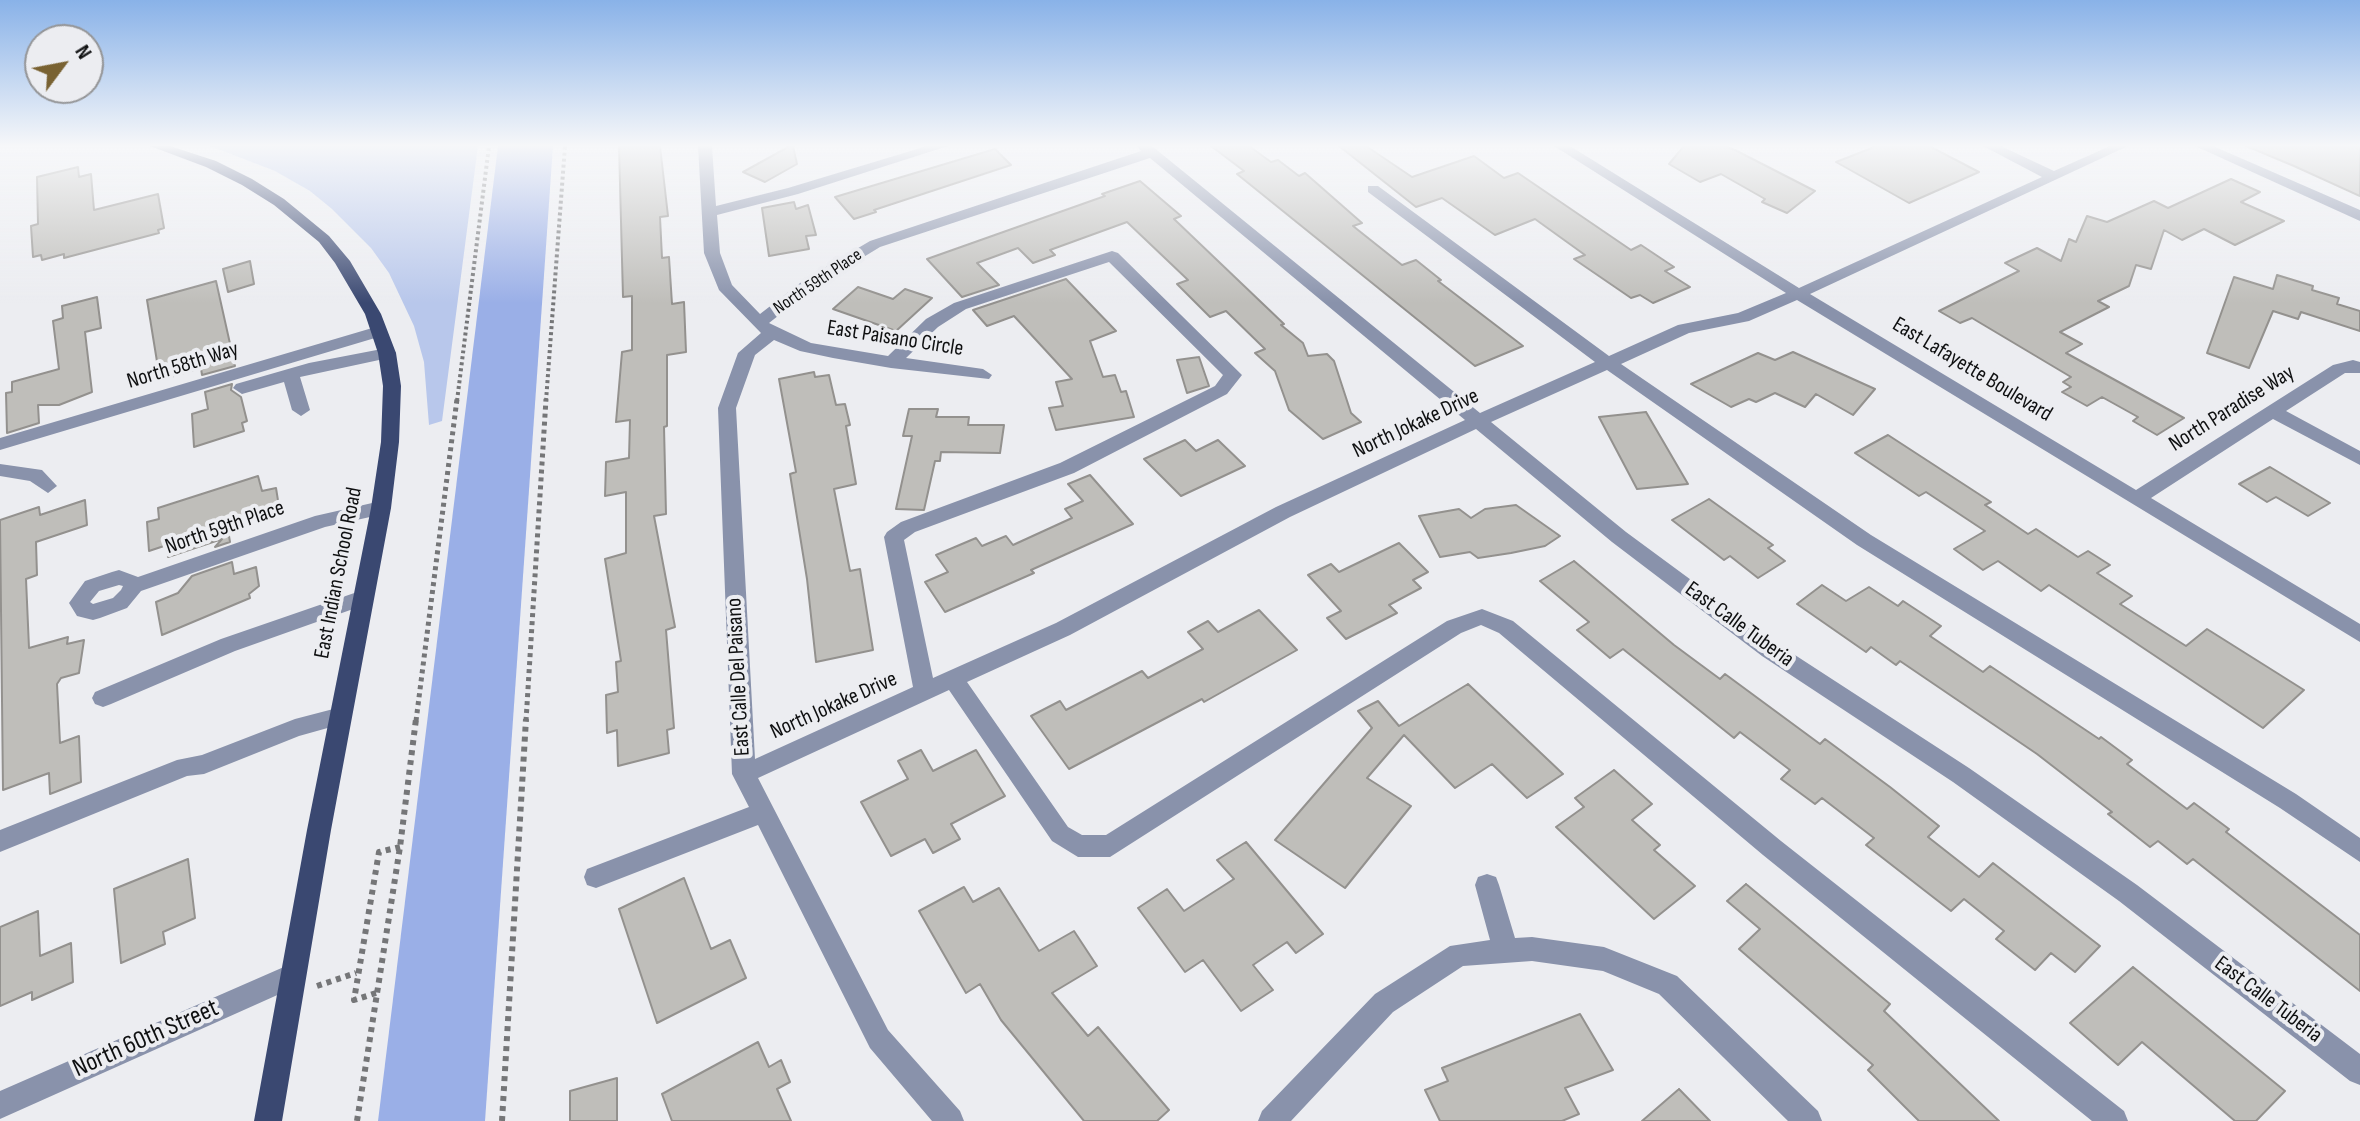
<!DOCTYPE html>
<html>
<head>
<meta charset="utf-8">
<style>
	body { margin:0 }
	#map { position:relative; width:2360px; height:1121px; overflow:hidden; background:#ecedf1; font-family:"Sofia Sans Condensed",sans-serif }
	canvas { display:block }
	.north { position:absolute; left:24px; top:24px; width:80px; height:80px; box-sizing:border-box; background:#ecedf1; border:2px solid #949597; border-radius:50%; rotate:58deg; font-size:22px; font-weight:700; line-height:32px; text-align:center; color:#0f1011 }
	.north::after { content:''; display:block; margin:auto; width:28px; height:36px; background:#796232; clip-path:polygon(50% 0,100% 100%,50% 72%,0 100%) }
</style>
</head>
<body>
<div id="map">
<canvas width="2360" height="1121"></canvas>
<div class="north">N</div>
</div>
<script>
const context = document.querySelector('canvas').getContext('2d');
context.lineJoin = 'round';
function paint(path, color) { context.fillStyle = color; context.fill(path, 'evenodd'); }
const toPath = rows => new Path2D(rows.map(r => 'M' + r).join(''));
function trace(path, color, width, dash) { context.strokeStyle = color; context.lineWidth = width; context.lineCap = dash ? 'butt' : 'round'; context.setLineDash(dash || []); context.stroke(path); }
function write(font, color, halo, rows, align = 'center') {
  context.font = font + ' "Sofia Sans Condensed",sans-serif'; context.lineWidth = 8; context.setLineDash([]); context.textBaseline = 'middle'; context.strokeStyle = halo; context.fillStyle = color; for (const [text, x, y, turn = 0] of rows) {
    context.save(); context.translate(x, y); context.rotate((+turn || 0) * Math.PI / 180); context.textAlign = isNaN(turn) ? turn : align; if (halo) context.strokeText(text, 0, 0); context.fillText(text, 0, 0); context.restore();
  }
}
paint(toPath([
	[210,146,478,146,442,421,429,425,424,362,414,326,389,273,371,248,332,209,310,191,275,171]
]), '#b8c7eb');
paint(toPath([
	[498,146,553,146,485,1121,378,1121]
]), '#9aafe7');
const building = toPath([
	[619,146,660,146,668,216,660,217,662,258,669,257,672,304,684,302,686,352,667,355,667,426,664,427,666,514,654,516,675,627,666,630,674,728,667,730,669,753,618,766,617,730,607,733,606,695,618,692,616,662,621,661,605,559,626,553,626,492,605,496,606,462,629,458,630,420,616,422,622,352,632,350,632,296,623,297,619,146],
	[790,146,793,146,797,164,765,182,743,172,790,146],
	[1211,146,1249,146,1271,162,1278,160,1299,176,1305,173,1362,223,1353,226,1402,265,1416,260,1441,280,1438,281,1523,346,1475,366,1237,174,1244,171,1211,146],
	[1339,146,1366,146,1412,177,1474,156,1504,178,1518,173,1631,250,1641,245,1674,267,1665,271,1690,287,1653,303,1640,295,1631,298,1574,259,1585,255,1535,219,1495,235,1442,198,1416,207,1339,146],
	[1684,146,1723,146,1735,150,1815,191,1787,213,1762,202,1765,199,1721,174,1700,182,1669,164,1684,146],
	[1877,146,1929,146,1979,172,1909,203,1836,162,1877,146],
	[2246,146,2360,146,2360,196,2294,166,2246,146],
	[995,149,1011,165,874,210,876,212,854,219,835,197,995,149],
	[78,167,79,177,91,174,94,210,158,194,164,228,158,230,159,233,64,258,64,254,42,260,41,255,33,257,31,226,38,224,37,177,78,167],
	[2231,179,2260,192,2241,202,2284,221,2235,245,2204,229,2182,240,2164,230,2151,269,2136,265,2129,286,2098,301,2109,307,2060,332,2082,344,2066,353,2184,418,2157,435,2133,421,2138,417,2102,397,2087,406,2062,392,2071,387,2063,382,2071,377,1972,318,1960,323,1939,311,2019,271,2005,263,2037,248,2061,261,2069,239,2076,242,2087,216,2107,222,2154,201,2168,208,2231,179],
	[1140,181,1181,216,1174,219,1284,324,1281,325,1303,343,1308,356,1327,354,1334,361,1351,413,1361,422,1323,439,1289,410,1275,371,1255,353,1265,349,1226,311,1210,317,1177,284,1188,280,1127,222,1050,250,1055,255,1033,263,1018,248,977,263,999,285,962,297,927,259,1105,196,1102,194,1140,181],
	[794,202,796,209,808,205,816,235,806,236,809,249,769,256,762,208,794,202],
	[250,261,254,284,228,292,223,269,250,261],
	[2277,275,2313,286,2312,290,2339,298,2337,304,2360,311,2360,331,2301,312,2298,319,2273,311,2249,368,2207,353,2234,277,2273,289,2277,275],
	[1066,279,1116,331,1090,341,1103,377,1115,375,1121,392,1126,391,1134,417,1056,430,1049,408,1063,406,1056,382,1072,379,1014,316,987,326,973,310,1066,279],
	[216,281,235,366,202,375,201,368,160,380,147,300,216,281],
	[858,287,893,299,905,289,932,298,896,331,833,309,858,287],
	[97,297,101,328,85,332,92,392,59,405,38,405,39,423,7,433,6,393,12,392,12,382,59,369,53,321,63,318,62,306,97,297],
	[1793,352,1875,389,1853,415,1816,394,1805,407,1775,393,1756,402,1749,399,1731,407,1691,384,1758,353,1775,360,1793,352],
	[1199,357,1209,386,1187,393,1177,360,1199,357],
	[814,372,815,377,829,375,836,405,845,404,850,425,846,426,856,484,834,489,850,571,860,569,873,650,816,662,807,579,790,474,796,472,779,379,814,372],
	[232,384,231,390,241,397,247,421,242,423,244,431,194,447,192,414,208,409,205,392,232,384],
	[909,409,938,409,936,417,969,417,968,425,1004,425,1000,453,941,452,940,461,935,461,924,510,896,509,912,436,903,436,909,409],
	[1646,412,1688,484,1637,489,1599,417,1646,412],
	[1888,435,1991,502,1985,505,2028,534,2036,529,2078,557,2088,551,2110,565,2097,573,2132,596,2120,604,2186,646,2207,629,2304,690,2263,728,2049,585,2041,591,1998,561,1983,570,1954,549,1985,531,1926,492,1919,496,1855,453,1888,435],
	[1185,440,1196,451,1218,440,1245,466,1181,496,1144,459,1185,440],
	[2270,467,2330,503,2308,516,2276,497,2267,502,2239,484,2270,467],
	[1090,475,1133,524,1031,570,1034,573,945,612,925,582,948,572,936,555,976,538,982,546,1006,536,1013,545,1072,518,1065,509,1083,501,1068,484,1090,475],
	[258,476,262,491,276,488,280,513,228,530,230,542,215,547,222,539,168,557,167,545,149,551,147,522,159,519,158,508,258,476],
	[1709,499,1773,545,1768,548,1785,561,1758,578,1730,556,1724,560,1672,520,1709,499],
	[85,500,87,525,36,542,37,575,26,579,29,648,68,637,67,644,84,640,79,673,61,678,57,684,60,743,79,736,81,782,50,794,49,773,3,790,0,520,39,507,40,515,85,500],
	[1516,505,1560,536,1545,546,1511,553,1478,558,1470,552,1440,557,1419,516,1459,509,1471,518,1485,509,1516,505],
	[1399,543,1428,572,1413,580,1421,588,1389,605,1397,613,1346,639,1327,618,1341,611,1308,575,1331,564,1339,572,1399,543],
	[1574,561,1674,645,1720,679,1725,674,1820,744,1825,739,1890,787,1939,826,1928,837,1979,877,1993,863,2100,946,2075,972,2051,953,2035,970,1996,939,2004,931,1964,899,1951,911,1866,845,1874,838,1822,798,1815,804,1781,779,1790,770,1740,732,1734,738,1623,649,1610,658,1577,630,1589,622,1540,581,1574,561],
	[232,562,234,574,256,567,259,586,249,594,250,598,162,635,156,602,178,593,192,576,232,562],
	[1822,585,1846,601,1869,587,1898,606,1903,601,1941,626,1930,636,1983,672,1990,666,2099,739,2101,737,2132,760,2127,764,2187,809,2194,803,2229,829,2226,832,2360,935,2360,991,2193,859,2187,864,2158,841,2150,847,2108,814,2112,812,2037,754,1900,661,1896,665,1871,647,1866,652,1797,604,1822,585],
	[1259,610,1297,650,1204,702,1202,699,1069,769,1031,716,1060,701,1066,710,1142,671,1148,678,1203,649,1188,632,1208,621,1218,632,1259,610],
	[1468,684,1563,774,1527,798,1492,764,1455,788,1404,735,1367,778,1411,806,1345,888,1275,840,1372,728,1358,711,1378,701,1399,726,1468,684],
	[921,750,933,771,976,750,1005,796,951,824,960,839,933,853,925,839,891,856,861,802,908,779,898,761,921,750],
	[1614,770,1652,804,1632,820,1660,845,1654,850,1695,886,1654,919,1556,827,1584,807,1575,798,1614,770],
	[1246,842,1323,934,1296,953,1287,942,1253,965,1273,990,1241,1011,1203,960,1185,972,1138,908,1167,889,1184,911,1234,879,1217,860,1246,842],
	[188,859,195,918,163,932,165,944,121,963,114,889,188,859],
	[684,878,711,949,730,940,746,978,657,1023,619,909,684,878],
	[1746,884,1890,1004,1884,1011,1999,1121,1919,1121,1868,1070,1873,1065,1739,949,1760,929,1727,901,1746,884],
	[964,887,973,902,999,888,1039,951,1074,931,1097,966,1052,993,1088,1036,1098,1027,1169,1110,1157,1121,1084,1121,1001,1020,980,984,966,993,919,911,964,887],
	[38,911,40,956,71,943,73,982,32,1000,32,992,0,1006,0,927,38,911],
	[2133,967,2285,1091,2256,1121,2235,1121,2142,1042,2118,1065,2070,1023,2133,967],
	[1580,1014,1613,1070,1565,1088,1579,1114,1562,1121,1440,1121,1425,1090,1448,1081,1442,1068,1580,1014],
	[758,1042,769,1067,781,1060,790,1082,777,1089,791,1121,672,1121,662,1094,758,1042],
	[617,1078,617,1121,570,1121,570,1091,617,1078],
	[1679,1089,1710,1121,1642,1121,1679,1089]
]);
paint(building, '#bfbeba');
trace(building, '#93918e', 2);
trace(toPath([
	[457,401,489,146],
	[546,401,565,146]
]), '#757678', 4, [3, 3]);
trace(toPath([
	[416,721,457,399],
	[526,721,546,399]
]), '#757678', 5, [4, 4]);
trace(toPath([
	[317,986,356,973],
	[376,993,354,1000,379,852,400,847],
	[357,1121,400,847,416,719],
	[502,1121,526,719]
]), '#757678', 6, [5, 5]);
paint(toPath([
	[698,146,712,146,716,206,788,188,927,146,948,146,798,194,717,215,720,253,732,285,760,314,804,280,870,241,1141,151,1137,146,1152,146,1480,413,1595,362,1368,192,1368,186,1378,186,1609,356,1678,325,1738,313,1786,293,1554,146,1570,146,1799,288,2042,177,1983,146,2001,146,2054,171,2110,146,2128,146,1810,294,2136,490,2333,365,2353,360,2360,362,2360,373,2345,373,2286,411,2360,451,2360,465,2273,419,2151,498,2360,624,2360,642,1797,300,1749,321,1689,333,1621,364,1871,535,2296,794,2360,838,2360,862,2280,808,1857,545,1607,370,1491,422,1626,532,1778,644,1969,768,2137,885,2360,1054,2360,1085,2350,1081,2119,901,1953,782,1762,656,1612,542,1476,429,1290,517,1070,635,967,682,1068,827,1082,835,1106,835,1447,621,1482,609,1513,621,1781,841,2124,1111,2128,1121,2092,1121,1763,855,1499,633,1481,625,1461,633,1110,857,1078,857,1052,841,949,690,758,778,888,1030,960,1111,964,1121,932,1121,870,1048,758,825,596,888,587,885,584,877,587,869,749,807,732,774,718,408,738,353,761,333,719,290,704,253,698,146],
	[1150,158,1465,420,1276,507,1056,623,933,678,904,540,915,532,1074,473,1227,394,1242,375,1118,253,1112,251,954,303,926,319,888,356,811,343,769,323,816,286,880,247,1150,158],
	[1109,262,1223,375,1215,386,1060,463,901,522,887,532,884,537,913,687,755,759,736,408,755,355,774,340,800,351,833,358,891,368,989,379,992,375,983,369,906,358,938,327,966,309,1109,262],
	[2195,146,2213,146,2360,210,2360,221,2195,146],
	[379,326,385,327,387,331,385,335,0,450,0,438,379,326],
	[387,348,393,349,396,353,393,357,300,377,310,410,301,416,292,410,284,382,242,394,233,388,236,384,309,363,387,348],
	[0,464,42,470,57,486,48,493,30,481,0,476,0,464],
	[381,501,388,503,391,508,388,513,325,527,141,591,127,608,100,618,93,620,77,616,69,603,85,581,112,572,119,570,138,577,315,516,381,501],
	[119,585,123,586,121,590,113,598,93,604,90,602,99,591,119,585],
	[363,590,370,593,373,598,370,603,235,651,111,704,103,707,95,704,92,698,95,692,221,639,363,590],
	[341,707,349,710,352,716,349,722,299,736,204,774,187,776,0,852,0,830,177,760,202,755,295,719,341,707],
	[1487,874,1496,877,1499,885,1515,938,1532,937,1604,947,1677,976,1818,1111,1822,1121,1788,1121,1659,994,1603,971,1532,961,1463,966,1393,1012,1291,1121,1258,1121,1262,1111,1375,994,1450,946,1490,940,1475,885,1478,877,1487,874],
	[293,963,302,966,306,975,302,984,0,1119,0,1091,293,963]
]), '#8992ab');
paint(toPath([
	[150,146,170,146,216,161,252,179,284,199,329,236,350,261,381,314,396,353,401,386,399,442,391,508,331,830,282,1121,254,1121,307,830,371,508,381,442,383,386,378,353,365,314,335,263,319,242,274,205,242,185,206,167,150,146]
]), '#3a4871');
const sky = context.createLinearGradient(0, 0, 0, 303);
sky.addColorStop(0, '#89b2e8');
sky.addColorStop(0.48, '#f6f7f9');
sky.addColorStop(1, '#f6f7f900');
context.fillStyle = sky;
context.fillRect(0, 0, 2360, 303);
write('18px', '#0f1011', '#ecedf1', [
	["North 59th Place",818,282,-34]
]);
write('22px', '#0f1011', '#ecedf1', [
	["East Paisano Circle",895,339,9],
	["North 58th Way",183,366,-17],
	["East Lafayette Boulevard",1972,370,31],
	["North Paradise Way",2232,409,-32],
	["North Jokake Drive",1416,424,-25],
	["North 59th Place",225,528,-19],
	["East Indian School Road",339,573,-79],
	["East Calle Tuberia",1739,625,36],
	["East Calle Del Paisano",739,677,-93],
	["North Jokake Drive",834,706,-24],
	["East Calle Tuberia",2268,1000,37]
]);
write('26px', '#0f1011', '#ecedf1', [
	["North 60th Street",146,1039,-24]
]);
</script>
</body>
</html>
